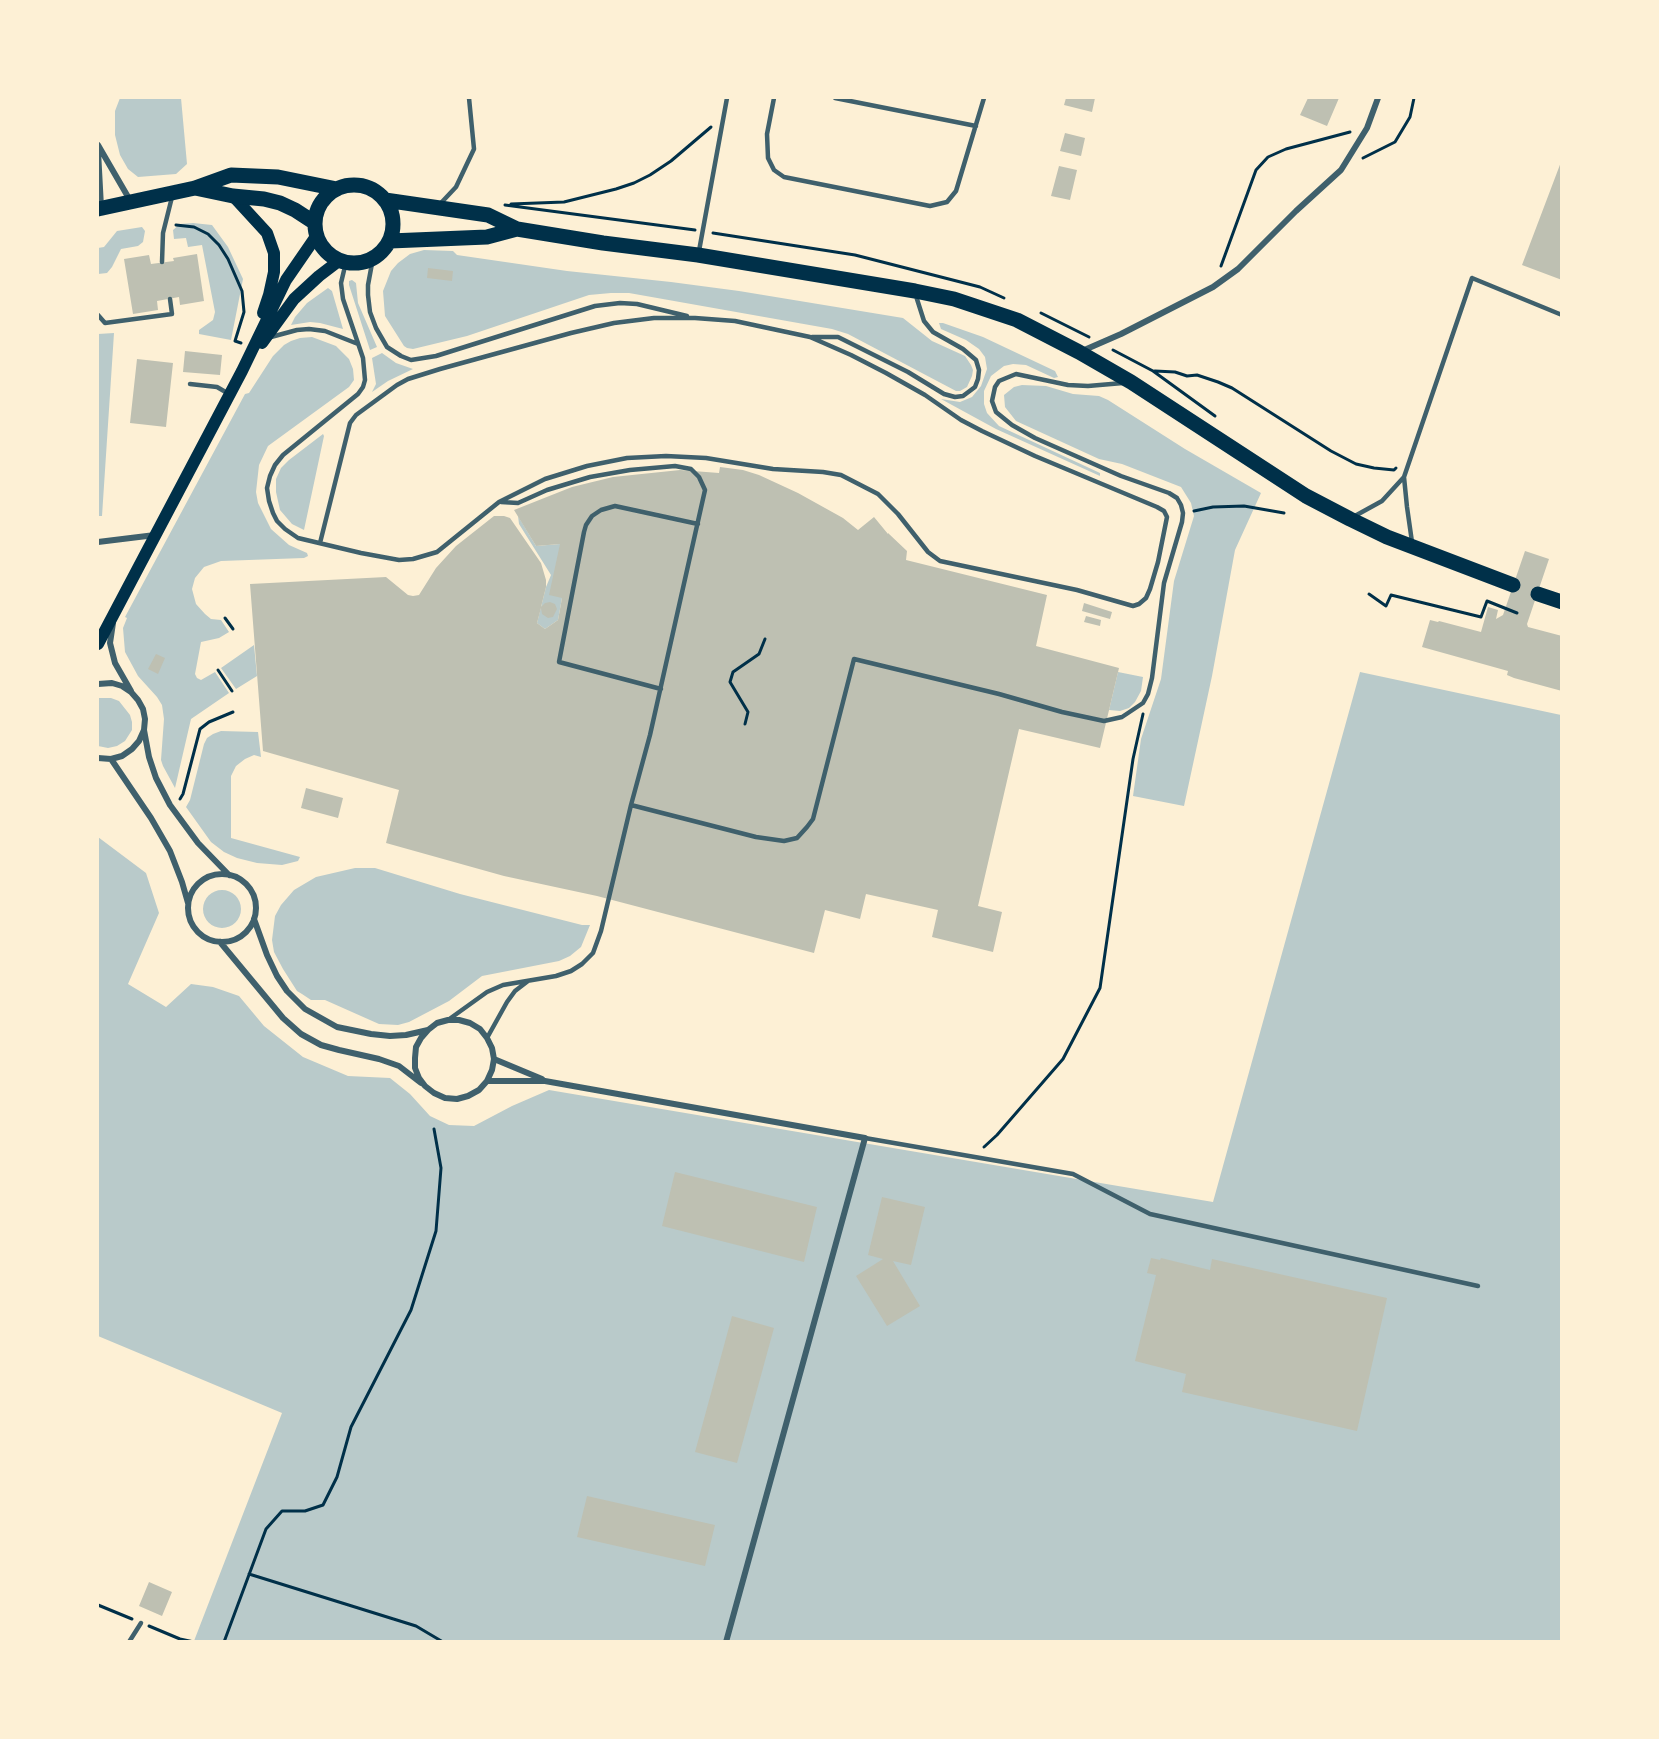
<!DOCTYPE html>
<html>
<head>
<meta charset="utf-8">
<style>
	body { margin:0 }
	#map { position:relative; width:1659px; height:1739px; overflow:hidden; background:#fdf0d5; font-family:"Space Grotesk",sans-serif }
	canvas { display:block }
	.frame { position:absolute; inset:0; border:99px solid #fdf0d5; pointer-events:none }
</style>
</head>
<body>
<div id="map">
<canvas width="1659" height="1739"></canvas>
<div class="frame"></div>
</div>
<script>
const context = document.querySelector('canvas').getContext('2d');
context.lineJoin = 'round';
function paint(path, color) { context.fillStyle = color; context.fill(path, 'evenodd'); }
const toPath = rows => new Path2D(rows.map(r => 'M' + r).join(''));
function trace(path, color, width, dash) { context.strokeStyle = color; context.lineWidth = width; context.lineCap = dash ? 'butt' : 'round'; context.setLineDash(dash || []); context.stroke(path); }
paint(toPath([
	[120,98,181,98,187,164,176,174,138,177,128,169,120,155,115,135,115,111],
	[193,223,212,225,228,247,243,279,231,340,199,334,199,330,213,320,215,312,202,245,188,247,186,238,174,239,173,230,180,224],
	[142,227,145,231,143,242,138,246,121,249,112,267,107,273,98,274,98,248,104,247,117,231],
	[424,250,453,251,457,255,567,271,671,282,739,291,903,318,932,341,965,356,971,365,973,370,972,376,967,387,960,391,956,391,848,334,832,329,629,293,611,293,589,295,467,336,413,349,407,348,404,346,385,316,383,291,391,271,398,263,410,254],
	[352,280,356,283,358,303,377,347,370,350,349,285,349,281],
	[328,288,332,291,343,329,320,323,310,322,291,325,295,317,307,303],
	[939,323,943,323,983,337,1055,371,1058,377,1054,378,1026,365,1013,364,1004,366,991,376,984,391,984,404,987,413,999,426,1100,473,1100,476,996,429,941,399,960,402,972,397,981,386,987,369,985,357,979,349,966,340,941,329],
	[114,333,102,516,98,516,98,334],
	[312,337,336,346,349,359,353,369,354,380,349,387,268,446,259,465,256,492,258,503,271,529,289,545,307,553,308,556,304,558,221,561,204,567,195,578,192,589,196,604,205,614,211,619,221,620,229,632,219,638,201,642,195,674,197,678,201,680,215,672,229,693,191,719,175,788,163,766,161,760,164,719,162,705,157,697,138,676,125,652,123,628,127,618,125,617,245,394,249,393,273,356,284,345,291,341,300,338],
	[382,353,396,363,413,369,388,381,372,392,376,384,372,358],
	[1022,385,1046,386,1073,394,1099,396,1108,400,1185,449,1261,493,1235,550,1212,676,1184,806,1133,796,1141,739,1161,679,1174,581,1194,516,1191,503,1181,487,1122,464,1099,459,1016,421,1005,407,1004,395,1014,387],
	[323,434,324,436,304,530,292,524,280,510,276,492,276,479,281,468,289,460],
	[518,516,536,546,560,544,562,598,558,620,545,629,537,623,546,587,551,575,519,524],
	[254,645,257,676,236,689,221,668],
	[1118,672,1143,677,1141,691,1135,702,1129,708,1120,711,1109,710],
	[1360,672,1561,715,1561,1641,194,1641,282,1413,98,1336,98,837,146,873,159,913,128,984,166,1007,191,984,213,987,239,996,264,1026,303,1057,348,1076,390,1078,410,1094,430,1116,449,1125,474,1126,512,1106,549,1090,1213,1202],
	[98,698,111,698,119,701,130,715,132,722,132,730,125,741,117,746,108,748,98,746],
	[221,731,258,732,261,757,254,755,245,759,236,766,231,776,231,838,300,857,298,861,282,865,257,863,237,858,224,852,211,842,186,807,190,800,204,744,207,738,213,734],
	[355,868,375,868,460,894,582,925,590,925,581,947,570,956,559,961,482,976,449,1001,409,1022,398,1025,379,1024,325,1000,311,1000,302,994,297,991,283,969,274,952,272,940,275,916,281,905,294,890,316,877],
	'203 909a19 19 0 1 1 38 0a19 19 0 1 1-38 0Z'
]), '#b9caca');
paint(toPath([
	[1066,98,1095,98,1092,112,1064,105],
	[1308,98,1339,98,1327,126,1300,115],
	[1065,133,1085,138,1081,156,1060,151],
	[1561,162,1562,162,1562,280,1522,265],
	[1059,166,1077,170,1070,200,1051,196],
	[197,254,204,301,180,305,179,297,157,301,158,310,133,314,124,259,149,255,151,264,174,261,173,258],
	[428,268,453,271,452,281,427,278],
	[185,351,222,355,220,375,183,372],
	[137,359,173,363,166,427,130,423],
	[720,467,743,470,759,475,798,493,843,518,858,530,874,517,888,534,888,533,907,551,906,560,1047,595,1036,646,1119,668,1100,748,1019,729,978,906,1002,912,993,952,932,937,938,910,866,894,860,919,825,910,814,953,597,896,504,876,386,843,399,790,263,751,250,584,386,577,408,595,413,596,419,595,436,568,456,546,494,516,504,516,510,518,541,563,546,580,546,587,541,607,545,603,550,602,555,604,557,609,553,617,548,618,542,614,541,608,537,623,545,629,558,620,562,598,549,595,560,544,536,546,514,510,572,487,613,477,680,470,719,473],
	[1525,551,1549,559,1527,624,1528,627,1562,636,1562,691,1514,678,1507,675,1508,671,1422,647,1430,620,1438,622,1439,621,1481,632,1488,607,1498,610,1496,619,1503,615],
	[1084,603,1112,612,1110,619,1082,611],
	[1086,616,1101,620,1100,626,1084,622],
	[156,654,165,658,158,674,148,669],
	[306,788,343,798,338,818,301,808],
	[675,1172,817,1207,804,1262,662,1226],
	[882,1197,925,1207,911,1265,893,1261,920,1306,887,1326,856,1276,883,1259,868,1255],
	[1151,1258,1160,1260,1161,1258,1210,1270,1212,1259,1387,1298,1357,1431,1182,1392,1186,1374,1135,1361,1156,1275,1147,1273],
	[732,1316,774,1328,737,1463,695,1452],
	[587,1496,715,1525,705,1566,577,1537],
	[149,1582,172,1592,162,1616,139,1606]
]), '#bec0b2');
trace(toPath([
	[1363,158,1395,142,1410,117,1414,98],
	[511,204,564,202,616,189,634,183,650,175,671,161,711,127],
	[505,205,695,230],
	[176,225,194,227,208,234,219,245,228,259,242,291,244,312,235,341,241,343],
	[713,233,855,255,980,287,1004,298],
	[1221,266,1256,170,1268,157,1286,149,1350,132],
	[1041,313,1089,337],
	[1113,350,1153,371,1215,416],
	[1155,371,1175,372,1187,376,1197,375,1218,382,1232,388,1331,451,1356,464,1374,468,1394,470,1396,468],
	[1194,511,1213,507,1244,506,1284,513],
	[1369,594,1386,606,1391,595,1481,617,1487,601,1517,613],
	[225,618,233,629],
	[218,670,232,691],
	[745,724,748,712,730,682,733,672,759,654,765,639],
	[180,799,183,794,200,729,209,722,233,712],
	[984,1147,997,1135,1063,1059,1100,988,1133,759,1143,714],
	[249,1574,416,1626,443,1642],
	[98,1605,132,1619],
	[149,1626,180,1639,194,1642],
	[224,1642,266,1529,282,1511,305,1511,323,1505,337,1477,351,1427,411,1310,436,1231,441,1168,434,1129]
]), '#003049', 3);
trace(toPath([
	[774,98,767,134,768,158,774,170,784,177,930,206,947,202,956,191,984,98],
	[835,98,976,126],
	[440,204,456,187,474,149,469,98],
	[699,251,727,98],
	[373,258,368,285,368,295,370,312,376,328,387,347,401,356,411,360,436,356,595,306,620,303,637,304,687,316],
	[162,262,163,233,172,197],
	[98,315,105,323,172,314,170,299],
	[271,337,297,330,309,329,325,331,358,344],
	[812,337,838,337,908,372,944,394,955,397,963,396,975,387,978,379,979,370,976,360,963,349,933,332,924,321,916,296],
	[190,384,217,387,229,394],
	[1353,517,1382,501,1404,477],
	[1412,542,1407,507,1404,477,1472,278,1562,315],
	[320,543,350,423,356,415,397,385,408,379,440,369,571,333,614,323,654,318,695,318,735,321,810,337,851,355,886,373,925,395,961,420,982,431,1035,456,1157,507,1164,511,1167,517,1158,562,1150,589,1146,598,1139,604,1133,606,1077,590,940,561,928,552,898,514,878,494,841,475,823,472,773,469,706,458,666,456,627,458,587,466,545,479,499,502,437,552,413,559,399,560,361,553,298,538,285,529,277,521,273,513,269,501,267,488,270,476,275,465,283,455,358,394,363,387,365,380,363,358,343,299,341,283,346,262],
	[661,689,559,662,584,532,586,525,592,516,601,510,615,506,698,524],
	[631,805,756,837,784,841,797,838,807,827,813,819,854,659,999,694,1062,712,1104,721,1122,717,1143,703,1148,694,1152,678,1164,583,1182,522,1183,513,1181,505,1177,498,1169,493,1121,476,1035,438,1012,425,996,412,992,401,995,387,999,381,1016,374,1068,385,1088,386,1123,383],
	[448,1020,487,992,503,985,556,976,571,971,582,964,593,953,601,931,631,805,650,735,705,490,699,477,691,469,675,466,630,470,590,477,547,490,518,503,501,502],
	[487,1038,507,1002,515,991,528,981],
	[865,1138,1073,1174,1150,1214,1478,1286],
	[129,1642,141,1623]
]), '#3f606c', 4.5);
trace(toPath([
	[98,145,131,202],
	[98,151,101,207],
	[1082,351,1121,334,1213,287,1238,269,1296,211,1341,170,1367,128,1378,98],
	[98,542,155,535],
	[113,623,110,643,115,663,131,691],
	[98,684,112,683,122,686,131,692,138,700,143,709,145,719,144,730,139,741,132,749,122,756,111,759,98,758],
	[144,730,149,757,156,778,170,805,198,843,229,875],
	[111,759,151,818,170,851,182,882,188,903],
	'188 908a34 34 0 1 1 68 0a34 34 0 1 1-68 0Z',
	[254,919,267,955,277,976,287,991,305,1009,337,1027,371,1034,390,1036,406,1035,428,1030,437,1023,448,1020,459,1020,470,1023,480,1029,487,1038,492,1048,494,1059,492,1070,487,1081,479,1090,468,1096,457,1099,445,1098,434,1093,425,1086,419,1078,415,1068,415,1058,416,1047,421,1038,428,1030],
	[220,942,283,1018,301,1034,321,1045,339,1050,379,1059,399,1066,421,1083],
	[494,1059,542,1079],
	[487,1081,545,1081,865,1138,726,1642]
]), '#3f606c', 6);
trace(toPath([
	[233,196,267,233,274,253,274,272,269,295,263,313],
	[262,343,294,299,319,276,340,260],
	[98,644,242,371,286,280,317,235]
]), '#003049', 12);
trace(toPath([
	'315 224a39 39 0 1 1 78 0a39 39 0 1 1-78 0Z',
	[195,188,233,196,264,199,280,203,295,210,315,223],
	[385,200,488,215,517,229,603,243,698,255,915,291,954,299,1017,320,1079,352,1131,382,1306,496,1350,519,1387,537,1513,585],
	[98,209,195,188,231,175,278,177,337,189],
	[390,241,487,237,517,229],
	[1538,594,1562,602]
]), '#003049', 15);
</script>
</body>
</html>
